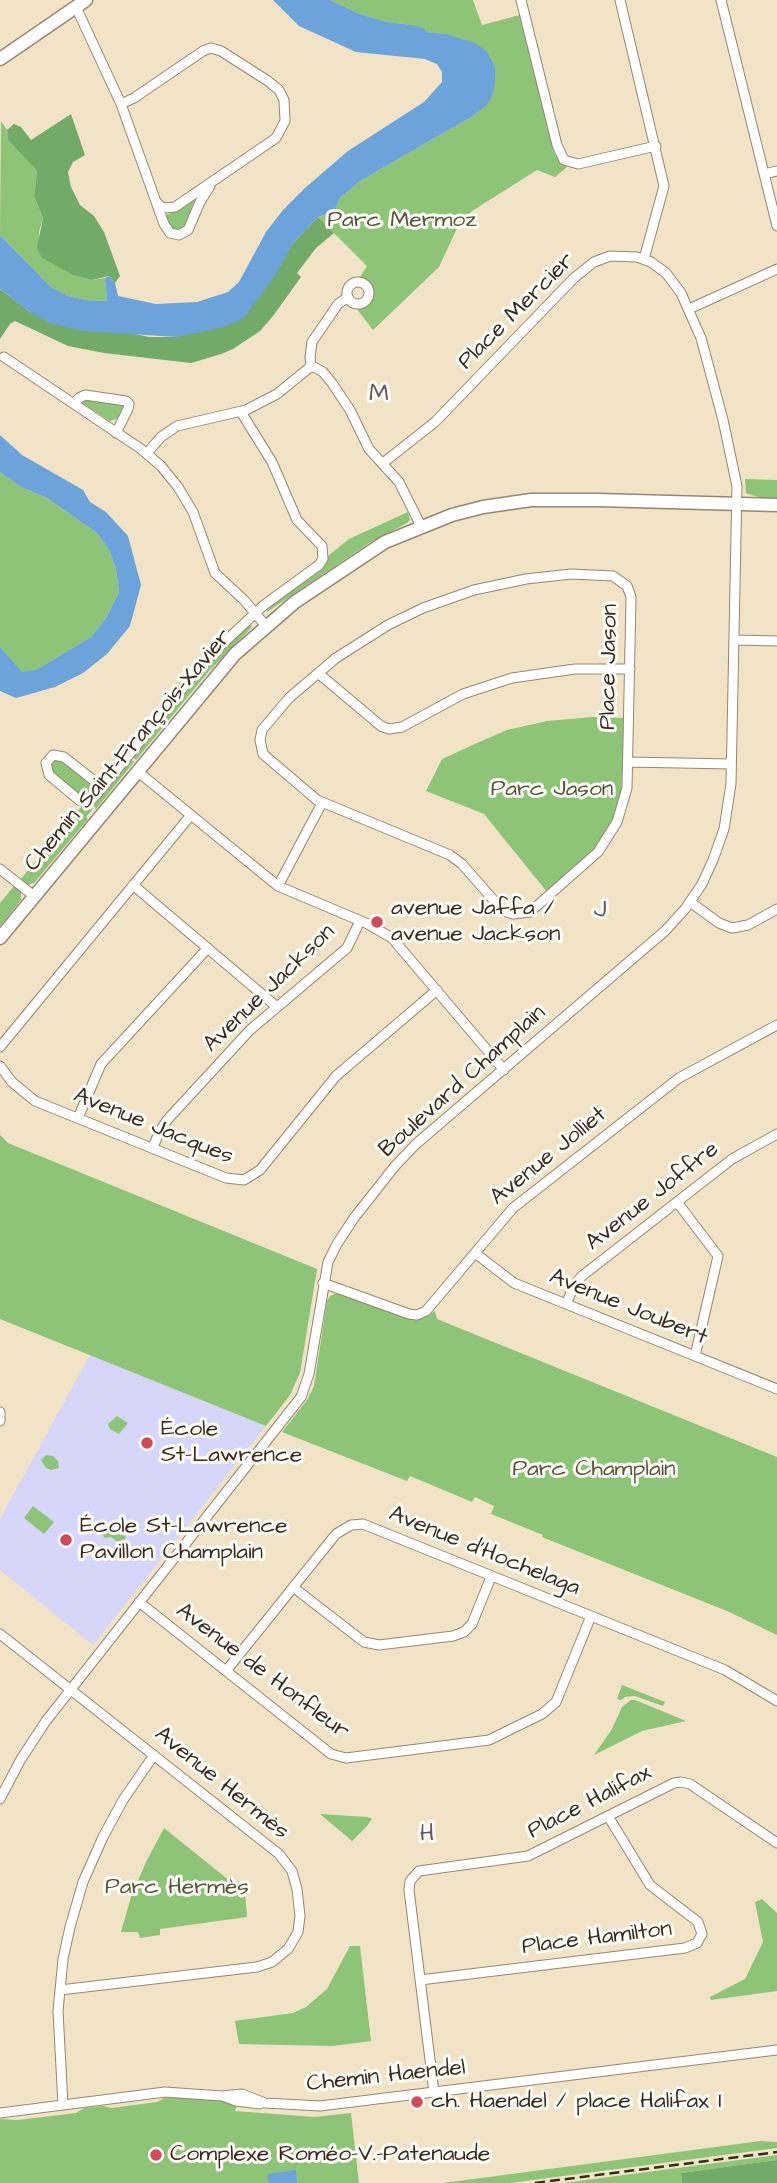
<!DOCTYPE html>
<html>
<head>
<meta charset="utf-8">
<style>
	body { margin:0 }
	canvas { display:block; background:#f0e3c6 }
</style>
</head>
<body>
<canvas width="777" height="2183"></canvas>
<script>
const context = document.querySelector('canvas').getContext('2d');
context.lineJoin = 'round';
function paint(path, color) { context.fillStyle = color; context.fill(path, 'evenodd'); }
const toPath = rows => new Path2D(rows.map(r => 'M' + r).join(''));
function trace(path, color, width, dash) { context.strokeStyle = color; context.lineWidth = width; context.lineCap = dash ? 'butt' : 'round'; context.setLineDash(dash || []); context.stroke(path); }
function write(font, color, halo, rows, align = 'center') {
  context.font = font + ' "Architects Daughter",sans-serif'; context.lineWidth = 6; context.setLineDash([]); context.textBaseline = 'middle'; context.strokeStyle = halo; context.fillStyle = color; for (const [text, x, y, turn = 0] of rows) {
    context.save(); context.translate(x, y); context.rotate((+turn || 0) * Math.PI / 180); context.textAlign = isNaN(turn) ? turn : align; if (halo) context.strokeText(text, 0, 0); context.fillText(text, 0, 0); context.restore();
  }
}
paint(toPath([
	[90,1355,266,1426,93,1645,0,1570,0,1519]
]), '#d6d7f8');
paint(toPath([
	[330,0,473,0,482,25,520,15,554,153,561,163,567,167,555,177,537,170,472,211,458,226,439,267,373,330,356,308,369,304,374,294,370,283,360,277,367,266,318,217,331,213,340,198,360,181,473,116,487,104,492,96,446,34,426,32,412,25,387,22,360,14],
	[1,121,7,130,8,140,37,171,34,196,43,218,39,232,42,258,72,275,92,280,105,278,107,301,86,300,68,296,51,287,0,235],
	[192,201,194,201,184,227,179,230,172,229,166,215,182,209],
	[85,400,122,405,123,406,117,419,110,421,82,403],
	[0,472,21,487,47,498,97,533,109,550,116,569,119,592,106,618,91,637,36,670,22,673,0,647],
	[745,479,777,480,777,498,758,497,746,493],
	[408,512,410,520,407,523,369,543,267,612,267,610,286,594,323,569,328,556,349,539],
	[249,624,252,626,251,628,209,671,136,760,133,757,172,709,223,649],
	[593,717,624,718,621,798,613,821,602,840,589,855,547,892,484,814,426,791,442,759,486,739,507,730,547,721],
	[54,760,62,761,91,785,92,791,89,795,80,795,53,773,50,766],
	[131,760,134,762,96,809,93,805],
	[91,805,92,810,86,817,88,819,34,883,28,885,20,880,82,806],
	[14,886,21,892,21,900,0,926,0,903],
	[0,1135,8,1143,317,1269,300,1373,290,1395,266,1426,0,1319],
	[337,1293,409,1318,421,1319,435,1311,437,1319,777,1457,777,1635,727,1611,542,1537,543,1535,491,1514,494,1506,475,1497,472,1502,410,1476,407,1481,282,1432,307,1400,314,1386,327,1301,330,1296],
	[117,1416,128,1423,119,1434,110,1429,108,1424],
	[46,1455,53,1456,58,1461,59,1468,51,1470,46,1468,41,1460],
	[33,1506,54,1522,44,1534,24,1518],
	[104,1528,113,1529,122,1534,126,1537,121,1545,111,1537,105,1538,100,1532],
	[622,1685,665,1702,663,1706,635,1696,625,1697,621,1700,617,1699],
	[631,1700,635,1700,686,1721,642,1731,594,1755,612,1729,622,1707],
	[320,1814,368,1817,372,1819,367,1826,352,1841],
	[164,1828,245,1893,247,1917,160,1929,160,1935,140,1938,138,1932,121,1932,131,1897,146,1862],
	[762,1899,777,1913,777,1991,711,2000,710,1997,745,1979,763,1942,755,1902],
	[350,1946,360,1946,371,2041,333,2046,239,2044,235,2021,293,2013,306,2007,327,1989],
	[174,2097,218,2099,237,2105,235,2111,315,2117,351,2113,359,2183,0,2183,0,2119,18,2120,76,2113,84,2108,103,2106,112,2108,157,2102,164,2098],
	[761,2141,777,2142,777,2148,510,2183,443,2183],
	[777,2155,777,2160,681,2173,682,2183,563,2183]
]), '#8dc477');
paint(toPath([
	[71,114,85,155,73,162,68,172,71,187,80,205,94,216,104,232,120,276,115,283,109,276,92,280,72,275,42,258,37,248,43,218,34,196,37,171,8,140,7,130,14,124,21,127,31,140],
	[318,217,334,233,316,248,297,273,301,277,273,316,260,331,233,349,221,354,191,363,104,353,68,346,15,321,10,324,0,339,0,289,30,312,149,337,177,337,284,257,293,243],
	[777,2160,777,2183,682,2183,681,2173]
]), '#72aa68');
paint(toPath([
	[273,0,330,0,360,14,387,22,412,25,424,28,426,32,446,34,475,43,487,52,495,67,495,83,492,96,487,105,473,116,360,181,340,198,333,212,318,217,293,243,277,273,243,319,224,327,177,337,82,331,50,323,30,312,0,289,0,235,51,287,68,296,86,300,107,301,105,278,109,276,115,283,118,296,156,304,197,302,228,292,239,282,266,232,283,210,305,188,348,151,424,102,442,82,442,72,437,64,425,59,356,52,299,26],
	[0,435,22,455,83,490,90,502,106,512,128,536,141,585,130,626,107,654,83,673,55,687,16,698,0,691,0,647,22,672,36,670,91,637,106,618,119,592,116,569,109,550,97,533,47,498,21,487,0,472],
	[296,2170,297,2183,269,2183,267,2174]
]), '#6ba3da');
const street = toPath([
	[521,0,557,145,564,160,578,164,656,146],
	[620,0,664,186,644,259],
	[721,0,777,226],
	[76,7,121,104,164,224,170,233,179,235,188,230,200,202,210,186],
	[121,104,134,98,203,51,211,48,221,51,268,81,279,90,284,100,285,121,276,138,175,207,163,208,156,202],
	[764,174,777,171],
	'347 293a11 11 0 1 1 22 0a11 11 0 1 1-22 0Z',
	[689,309,777,269],
	[4,357,141,449,161,466,178,487,193,512,215,573,244,600,266,626],
	[311,367,310,357,312,342,338,304,348,297],
	[74,404,79,398,85,395,126,401,129,404,128,409,116,433],
	[147,453,161,437,177,426,246,410,277,394,309,368,314,367,323,372,332,383,350,410,369,449,399,482,421,526],
	[571,574,613,576,627,586,631,597,627,788,617,822,598,852,530,912,513,914,503,911,462,864,450,855,317,800,263,754,260,740,262,730,289,698,336,658,388,625,423,608,474,590,526,579,571,574],
	[735,640,777,641],
	[318,673,381,726,389,729,402,727,463,694,512,678,575,669,630,669],
	[628,762,731,764],
	[137,771,278,886,368,924,392,938,504,1070],
	[102,787,64,757,53,755,46,763,49,775,79,800,86,801,92,799,96,795,128,756,194,674,217,649,264,605,319,565,323,559,322,546,297,520,272,462,241,412],
	[0,869,34,896],
	[133,885,277,1007],
	[278,886,322,803],
	[690,902,719,923,732,928,748,925,777,909],
	[0,1047,191,815],
	[0,1066,12,1082,35,1101,226,1178,244,1180,260,1170,336,1076,437,990],
	[78,1118,101,1064,208,948],
	[153,1148,159,1132,168,1119,250,1030,347,948,360,921],
	[677,1202,718,1256,695,1356],
	[475,1253,514,1283,777,1389],
	[323,1283,409,1314,417,1315,426,1311,513,1208,679,1078,777,1025],
	[566,1304,575,1284,582,1276,732,1159,777,1134],
	[0,1412,0,1421],
	[293,1587,364,1642,379,1645,453,1636,464,1632,472,1624,491,1577],
	[139,1602,331,1754,346,1758,489,1740,542,1714,556,1702,591,1616],
	[0,1634,279,1854,292,1871,297,1889,300,1916,298,1932,288,1949,272,1962,257,1967,60,1990],
	[226,1671,336,1534,351,1525,363,1524,725,1670,777,1701],
	[0,1799,21,1759,46,1721,301,1397,309,1374,328,1262,337,1244,354,1218,395,1166,416,1144,665,931,685,909,702,884,713,860,724,829,731,784,737,486,723,420,701,338,681,293,666,273,651,262,637,257,610,256,594,262,574,278,435,422,383,463],
	[420,1980,685,1948,697,1943,702,1934,698,1922,650,1885,608,1816],
	[434,2092,409,1890,410,1881,419,1871,528,1856,674,1783,681,1782,690,1784,777,1843],
	[223,2096,236,2101,260,2104],
	[63,2105,58,2011,63,1959,70,1927,83,1882,103,1837,123,1800,154,1755],
	[0,2113,165,2092,222,2096,242,2094,265,2103,320,2106,777,2050]
]);
const secondary = toPath([
	[0,59,86,0],
	[0,938,235,654,295,602,385,542,452,515,483,507,531,500,598,500,777,505]
]);
trace(street, '#968672', 11);
trace(secondary, '#968672', 15);
trace(street, '#fff', 9);
trace(secondary, '#fff', 12);
trace(toPath([
	[535,2183,777,2152]
]), '#3b2a1e', 2.5, [10, 5]);
for (const [x, y, r, color] of [
	[377,922,7,"#d1495b"],
	[147,1443,7,"#d1495b"],
	[66,1540,7,"#d1495b"],
	[417,2102,7,"#d1495b"],
	[156,2155,7,"#d1495b"]
]) { const dot = new Path2D(); dot.arc(x, y, r, 0, 2 * Math.PI); context.fillStyle = color; context.fill(dot); trace(dot, '#fdfcf7', 2.5); }
write('23px', '#545839', '#fdfcf7', [
	["Parc Mermoz",402,221],
	["Parc Jason",552,790],
	["Parc Champlain",594,1470],
	["Parc Hermès",177,1888]
]);
write('23px', '#3b2a1e', '#fdfcf7', [
	["Place Mercier",517,312,-45],
	["Place Jason",610,667,-89],
	["Chemin Saint-François-Xavier",129,751,-50],
	["Avenue Jackson",270,989,-44],
	["Boulevard Champlain",463,1082,-42],
	["Avenue Jacques",153,1127,22],
	["Avenue Jolliet",549,1157,-39],
	["Avenue Joffre",653,1197,-38],
	["Avenue Joubert",628,1308,22],
	["Avenue d'Hochelaga",484,1552,22],
	["Avenue de Honfleur",262,1672,37],
	["Avenue Hermès",221,1784,39],
	["Place Halifax",590,1803,-27],
	["Place Hamilton",597,1939,-7],
	["Chemin Haendel",386,2077,-6]
]);
write('23px', '#3b2a1e', '#fdfcf7', [
	["avenue Jaffa /",391,909],
	["avenue Jackson",391,935],
	["École",161,1430],
	["St-Lawrence",161,1456],
	["École St-Lawrence",80,1527],
	["Pavillon Champlain",80,1553],
	["ch. Haendel / place Halifax I",431,2102],
	["Complexe Roméo-V.-Patenaude",170,2155]
], 'left');
context.letterSpacing = '2px';
write('24px', '#6d575e', '#fdfcf7', [
	["M",380,395],
	["J",601,911],
	["H",428,1835]
]);
context.letterSpacing = '0px';
</script>
</body>
</html>
